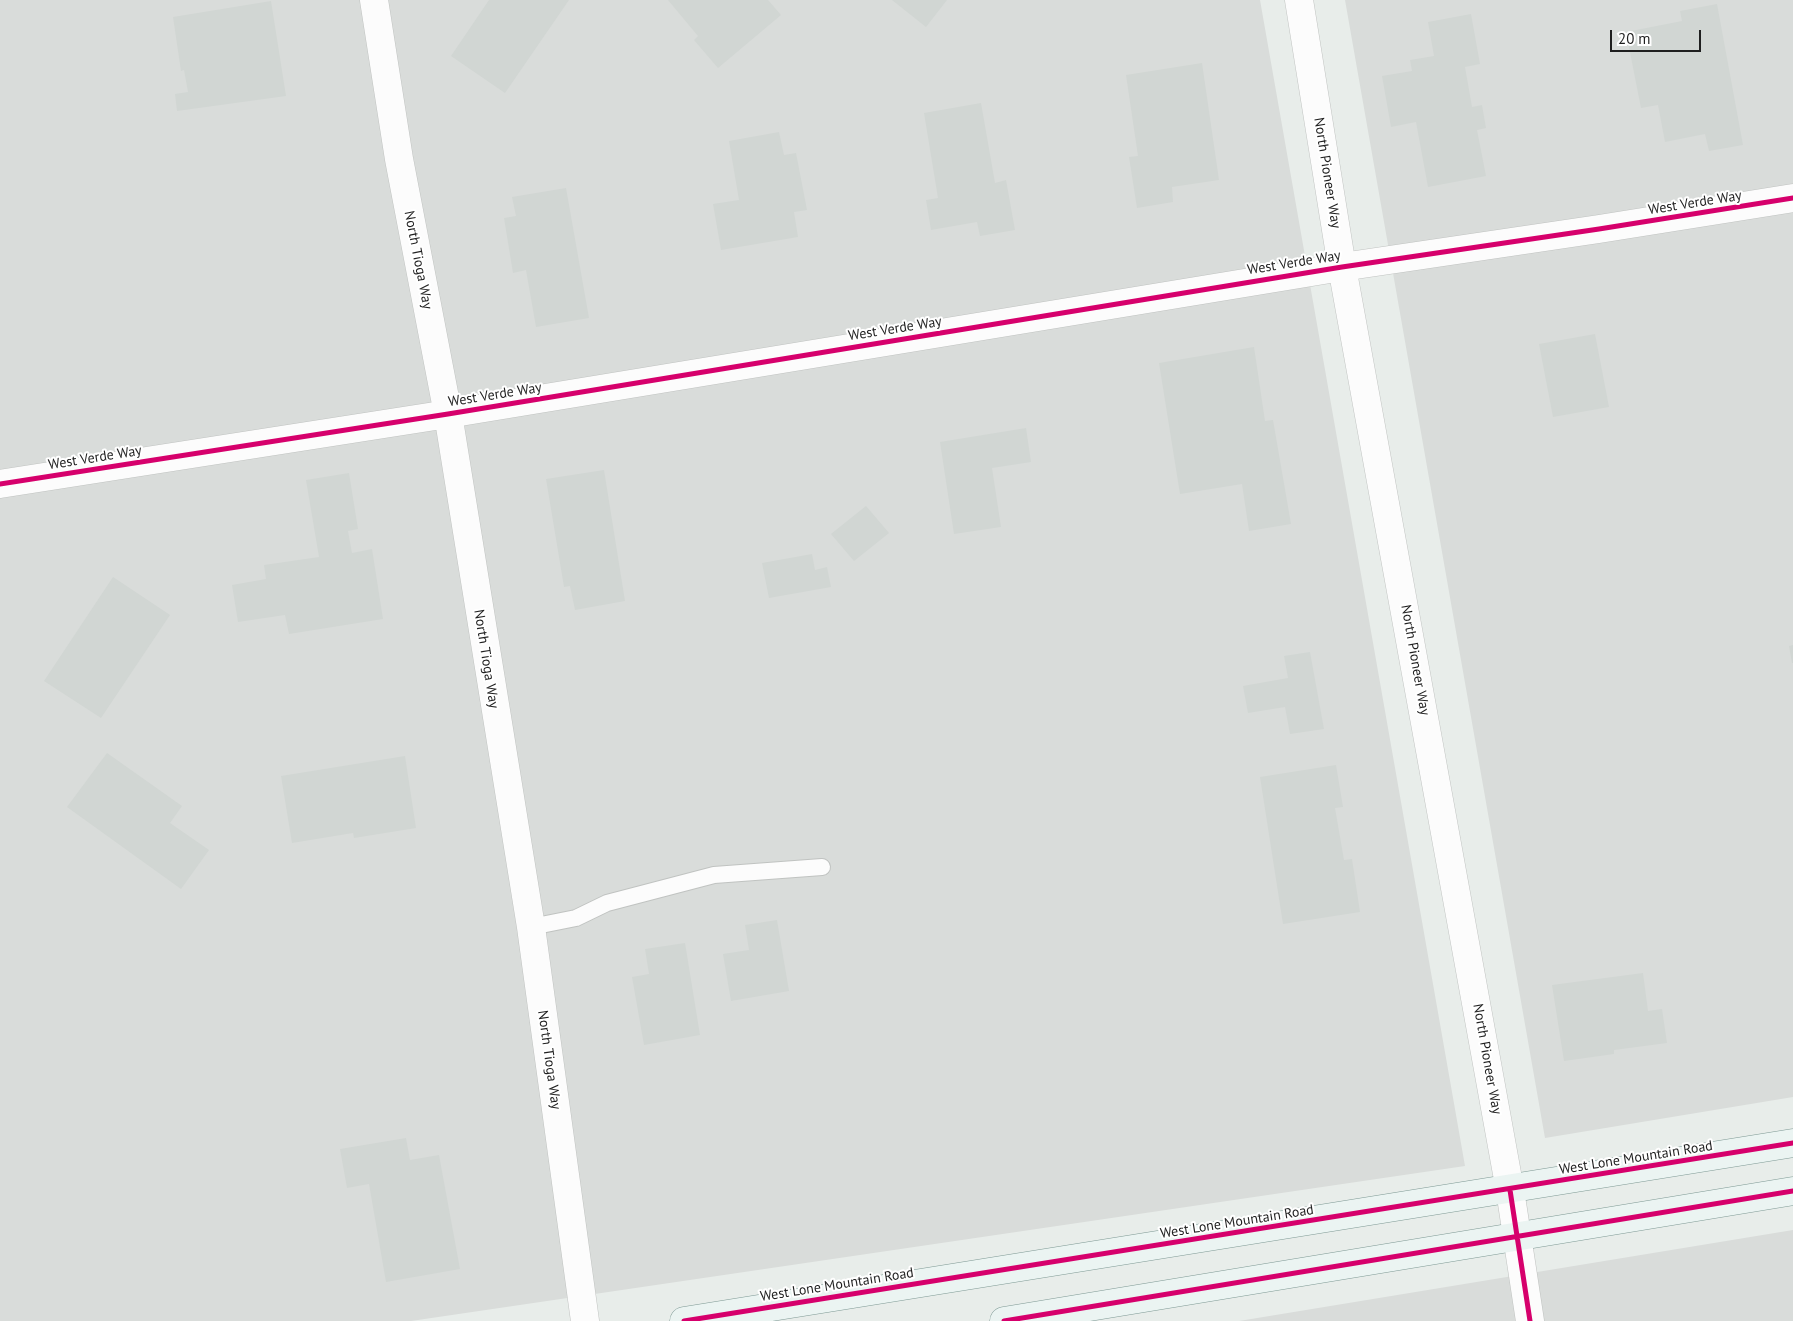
<!DOCTYPE html>
<html>
<head>
<meta charset="utf-8">
<style>
	body { margin:0 }
	#map { position:relative; width:1793px; height:1321px; overflow:hidden; background:#e8edea; font-family:"PT Sans",sans-serif }
	canvas { display:block }
	.scale { position:absolute; left:1610px; top:30px; width:91px; height:22px; box-sizing:border-box; border:2px solid #1f1f1f; border-top:0; padding-left:6px; font-size:15px; line-height:18px; white-space:nowrap; color:#1f1f1f; -webkit-text-stroke:4px #fff; paint-order:stroke }
</style>
</head>
<body>
<div id="map">
<canvas width="1793" height="1321"></canvas>
<div class="scale">20 m</div>
</div>
<script>
const context = document.querySelector('canvas').getContext('2d');
context.lineJoin = 'round';
function paint(path, color) { context.fillStyle = color; context.fill(path, 'evenodd'); }
const toPath = rows => new Path2D(rows.map(r => 'M' + r).join(''));
function trace(path, color, width, dash) { context.strokeStyle = color; context.lineWidth = width; context.lineCap = dash ? 'butt' : 'round'; context.setLineDash(dash || []); context.stroke(path); }
function write(font, color, halo, rows, align = 'center') {
  context.font = font + ' "PT Sans",sans-serif'; context.lineWidth = 4; context.setLineDash([]); context.textBaseline = 'middle'; context.strokeStyle = halo; context.fillStyle = color; for (const [text, x, y, turn = 0] of rows) {
    context.save(); context.translate(x, y); context.rotate((+turn || 0) * Math.PI / 180); context.textAlign = isNaN(turn) ? turn : align; if (halo) context.strokeText(text, 0, 0); context.fillText(text, 0, 0); context.restore();
  }
}
paint(toPath([
	[0,0,1260,0,1465,1166,411,1321,0,1321],
	[1345,0,1793,0,1793,1097,1545,1138],
	[1793,1230,1793,1321,1239,1321]
]), '#d9dcda');
paint(toPath([
	[489,0,569,0,505,93,451,56],
	[668,0,768,0,781,15,718,68,694,40,698,36],
	[892,0,947,0,926,27],
	[271,1,286,96,177,111,175,94,188,92,184,70,181,71,173,17],
	[1717,4,1743,145,1709,151,1705,134,1665,142,1658,105,1641,108,1626,32,1682,21,1680,11],
	[1471,14,1480,64,1465,67,1472,107,1482,105,1486,128,1477,130,1486,176,1428,187,1416,122,1391,127,1382,76,1412,71,1410,60,1434,56,1428,22],
	[1202,63,1219,180,1172,187,1173,202,1137,208,1129,157,1138,156,1126,75],
	[981,103,995,183,1006,180,1015,230,980,236,977,222,931,230,926,200,938,198,924,113],
	[779,132,784,155,796,153,807,210,794,212,798,237,721,250,713,204,739,200,729,141],
	[566,188,589,318,536,327,526,270,513,273,504,218,516,216,512,197],
	[1595,334,1609,407,1553,417,1539,344],
	[1254,347,1265,421,1273,420,1291,524,1249,531,1242,484,1180,494,1159,363],
	[1026,428,1031,462,992,468,1001,527,954,534,940,442],
	[604,470,625,601,575,610,570,586,564,587,546,479],
	[349,473,358,529,348,531,352,553,372,549,383,619,289,634,285,615,238,622,232,585,266,579,264,565,319,557,306,480],
	[866,506,889,533,854,561,831,534],
	[812,554,815,570,827,567,831,587,769,598,762,563],
	[113,577,170,615,101,718,44,681],
	[1793,645,1793,663,1792,663,1789,646],
	[1310,652,1324,729,1290,734,1285,707,1248,713,1243,686,1288,678,1284,656],
	[107,753,182,806,170,823,209,850,181,889,67,807],
	[405,756,416,828,354,838,353,833,292,843,281,776],
	[1336,765,1343,807,1335,808,1344,860,1352,859,1360,912,1283,924,1260,777],
	[777,920,789,991,731,1001,723,954,749,950,745,925],
	[685,943,700,1035,644,1045,632,977,649,974,645,949],
	[1643,973,1648,1011,1662,1009,1667,1043,1614,1050,1614,1054,1564,1061,1552,985],
	[406,1138,410,1160,439,1155,460,1269,386,1282,369,1184,347,1188,340,1149]
]), '#d1d6d3');
const service = toPath([
	[531,927,576,918,607,903,714,875,822,867]
]);
const minor = toPath([
	[374,0,399,159,448,414,531,927,585,1321],
	[1299,0,1342,267,1510,1190],
	[0,484,448,414,1342,267,1599,229,1793,198]
]);
const tertiary = toPath([
	[1510,1190,1530,1321]
]);
const secondary = toPath([
	[684,1321,1793,1143],
	[1004,1321,1793,1191]
]);
trace(service, '#c0c3c1', 18);
trace(minor, '#c0c3c1', 29);
trace(tertiary, '#c0c3c1', 29);
trace(secondary, '#7e9994', 29);
trace(service, '#fcfcfc', 16);
trace(minor, '#fcfcfc', 28);
trace(tertiary, '#fcfcfc', 28);
trace(secondary, '#ebf4f2', 28);
trace(toPath([
	[0,484,448,414,1342,267,1599,229,1793,198],
	[1510,1190,1530,1321],
	[684,1321,1793,1143],
	[1004,1321,1793,1191]
]), '#d6006c', 5);
write('14px', '#1f1f1f', '#fff', [
	["North Pioneer Way",1327,173,81],
	["West Verde Way",1695,203,-9],
	["North Tioga Way",418,260,79],
	["West Verde Way",1294,263,-9],
	["West Verde Way",895,329,-9],
	["West Verde Way",495,395,-9],
	["West Verde Way",95,458,-9],
	["North Tioga Way",486,659,81],
	["North Pioneer Way",1415,660,80],
	["North Pioneer Way",1487,1059,80],
	["North Tioga Way",549,1060,82],
	["West Lone Mountain Road",1636,1158,-9],
	["West Lone Mountain Road",1237,1222,-9],
	["West Lone Mountain Road",837,1285,-9]
]);
</script>
</body>
</html>
